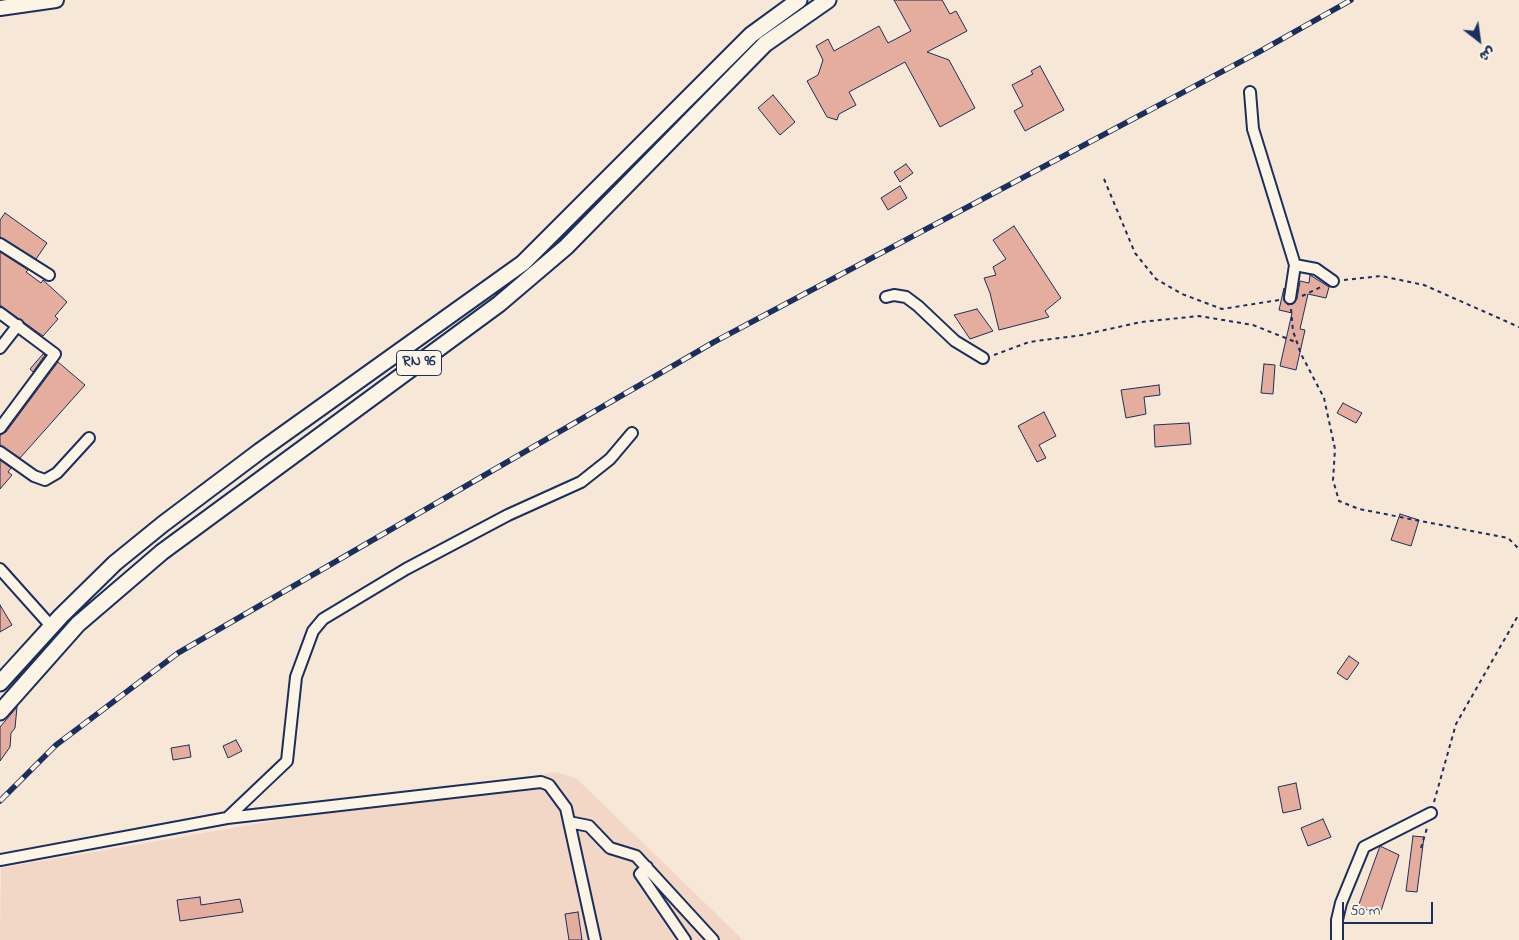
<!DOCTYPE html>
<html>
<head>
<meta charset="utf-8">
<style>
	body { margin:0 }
	#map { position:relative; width:1519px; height:940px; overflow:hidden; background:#f7e7d7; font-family:"Indie Flower","Playpen Sans Arabic",sans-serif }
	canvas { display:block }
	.north { position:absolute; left:1454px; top:15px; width:50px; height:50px; -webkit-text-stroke:4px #fcf5e5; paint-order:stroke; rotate:150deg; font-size:14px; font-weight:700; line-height:20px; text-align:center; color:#1b2f5e }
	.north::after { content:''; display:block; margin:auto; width:18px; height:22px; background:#1b2f5e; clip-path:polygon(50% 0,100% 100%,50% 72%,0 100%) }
	.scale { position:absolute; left:1342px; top:902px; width:91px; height:22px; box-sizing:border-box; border:2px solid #1b2f5e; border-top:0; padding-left:6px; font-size:15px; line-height:18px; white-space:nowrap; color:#1b2f5e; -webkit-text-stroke:4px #fcf5e5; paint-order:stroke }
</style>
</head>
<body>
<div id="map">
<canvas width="1519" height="940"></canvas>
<div class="north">ش</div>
<div class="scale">50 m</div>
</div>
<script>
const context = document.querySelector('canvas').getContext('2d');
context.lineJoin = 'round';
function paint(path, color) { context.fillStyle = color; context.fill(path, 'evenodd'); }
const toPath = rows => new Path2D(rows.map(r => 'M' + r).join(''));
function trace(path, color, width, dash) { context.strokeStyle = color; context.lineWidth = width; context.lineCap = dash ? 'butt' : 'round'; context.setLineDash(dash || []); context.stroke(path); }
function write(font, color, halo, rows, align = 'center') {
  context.font = font + ' "Indie Flower",sans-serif'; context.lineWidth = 4; context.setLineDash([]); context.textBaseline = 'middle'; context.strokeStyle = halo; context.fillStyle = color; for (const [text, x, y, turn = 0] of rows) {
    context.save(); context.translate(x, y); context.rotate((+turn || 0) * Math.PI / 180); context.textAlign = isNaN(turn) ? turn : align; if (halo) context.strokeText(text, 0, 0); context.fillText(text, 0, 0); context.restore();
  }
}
paint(toPath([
	[556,772,577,779,743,940,0,940,1,868]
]), '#f2d6c6');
const building = toPath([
	[894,0,942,0,950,14,956,11,967,31,927,52,949,60,975,108,940,127,905,62,849,92,856,105,839,114,837,120,827,117,807,81,818,75,823,60,816,46,828,39,834,51,879,26,888,43,911,31,894,0],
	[1040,66,1064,110,1025,131,1014,111,1023,106,1012,85,1033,74,1031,71,1040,66],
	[773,95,795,122,780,135,758,108,773,95],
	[906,164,913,173,900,182,894,172,906,164],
	[900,186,907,198,888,210,881,198,900,186],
	[5,213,47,243,36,259,0,237,0,220,5,213],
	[1014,226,1061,298,1045,311,1049,317,999,330,990,293,984,278,996,275,993,267,1006,259,993,240,1014,226],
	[0,252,28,270,26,272,41,283,43,280,67,302,55,316,58,319,43,336,0,305,0,252],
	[1310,275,1329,287,1326,298,1308,294,1300,329,1305,330,1296,370,1280,366,1292,313,1279,310,1284,288,1284,301,1288,305,1293,304,1297,299,1300,281,1309,283,1310,275],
	[977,309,993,331,970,339,954,315,977,309],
	[43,354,45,355,33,372,30,369,43,354],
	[58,362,85,385,20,458,0,445,0,435,6,432,58,362],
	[1264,364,1275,365,1273,394,1261,393,1264,364],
	[1159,385,1160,395,1144,397,1146,414,1126,418,1121,390,1159,385],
	[1343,403,1362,413,1356,423,1337,413,1343,403],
	[1044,412,1056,436,1039,445,1046,458,1037,462,1018,426,1044,412],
	[1189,423,1191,444,1155,447,1154,425,1189,423],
	[0,460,11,468,8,472,12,475,0,489,0,460],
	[1400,514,1419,520,1411,546,1391,540,1400,514],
	[0,605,12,625,0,632,0,605],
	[1349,656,1359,663,1347,680,1337,673,1349,656],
	[17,707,15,728,11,733,10,747,0,761,0,727,17,707],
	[236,740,242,751,228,758,223,746,236,740],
	[189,745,191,757,173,760,171,748,189,745],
	[1296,783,1301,809,1283,813,1278,787,1296,783],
	[1323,819,1331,837,1308,846,1301,828,1323,819],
	[1413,836,1424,837,1417,892,1406,891,1413,836],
	[1380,846,1399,855,1380,914,1358,907,1380,846],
	[200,897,201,905,240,899,243,912,180,921,177,900,200,897],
	[578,912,582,940,569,940,565,914,578,912]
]);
paint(building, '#e5ad9d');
trace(building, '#1b2f5e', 1);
const minor = toPath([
	[1250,92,1253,129,1295,265,1290,298],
	[0,244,49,275],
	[1295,265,1316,269,1333,281],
	[886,297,894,295,906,297,918,306,955,341,983,358],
	[0,313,55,354,0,428],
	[0,348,18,325],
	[0,452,34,476,45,480,57,473,89,438],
	[0,569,51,626],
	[227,818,287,761,296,677,313,631,323,619,406,569,508,515,581,482,610,459,632,433],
	[569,822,589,826,610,848,636,856,713,940],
	[0,860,227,818,541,782,549,785,566,808,595,940],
	[647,867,640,874,685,940],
	[1337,940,1337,920,1341,903,1364,847,1431,813]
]);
const secondary = toPath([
	[0,8,56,0]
]);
const primary = toPath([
	[0,683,61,616,115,563,163,524,260,451,523,263,751,35,799,0],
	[0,712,78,624,162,552,499,304,566,247,765,44,828,0]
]);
trace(minor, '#1b2f5e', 14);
trace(secondary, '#1b2f5e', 18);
trace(primary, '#1b2f5e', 19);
trace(toPath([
	[1104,179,1135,253,1156,279,1182,294,1222,309,1279,300],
	[1344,280,1381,276,1424,285,1519,327],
	[1302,296,1323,286],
	[1291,309,1293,331,1301,354,1324,398,1335,449,1333,480,1339,501,1359,509,1508,538,1519,549],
	[994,355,1029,342,1082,335,1141,322,1199,316,1253,325,1298,343],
	[1434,802,1456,724,1519,614],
	[1421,848,1427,828]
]), '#1b2f5e', 2, [4, 4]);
trace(minor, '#fcf5e5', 10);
trace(secondary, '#fcf5e5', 14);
trace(primary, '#fcf5e5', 15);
const rail = toPath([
	[0,801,56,745,178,653,714,342,1257,53,1351,0]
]);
trace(rail, '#1b2f5e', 5.5);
trace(rail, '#fcf5e5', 4, [11]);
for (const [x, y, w] of [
	[419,363,45]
]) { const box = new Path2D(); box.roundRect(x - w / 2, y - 12.5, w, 25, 4); context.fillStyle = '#fcf5e5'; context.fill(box); trace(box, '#1b2f5e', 1); }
write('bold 15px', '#1b2f5e', null, [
	["RN 96",419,363]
]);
</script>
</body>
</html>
